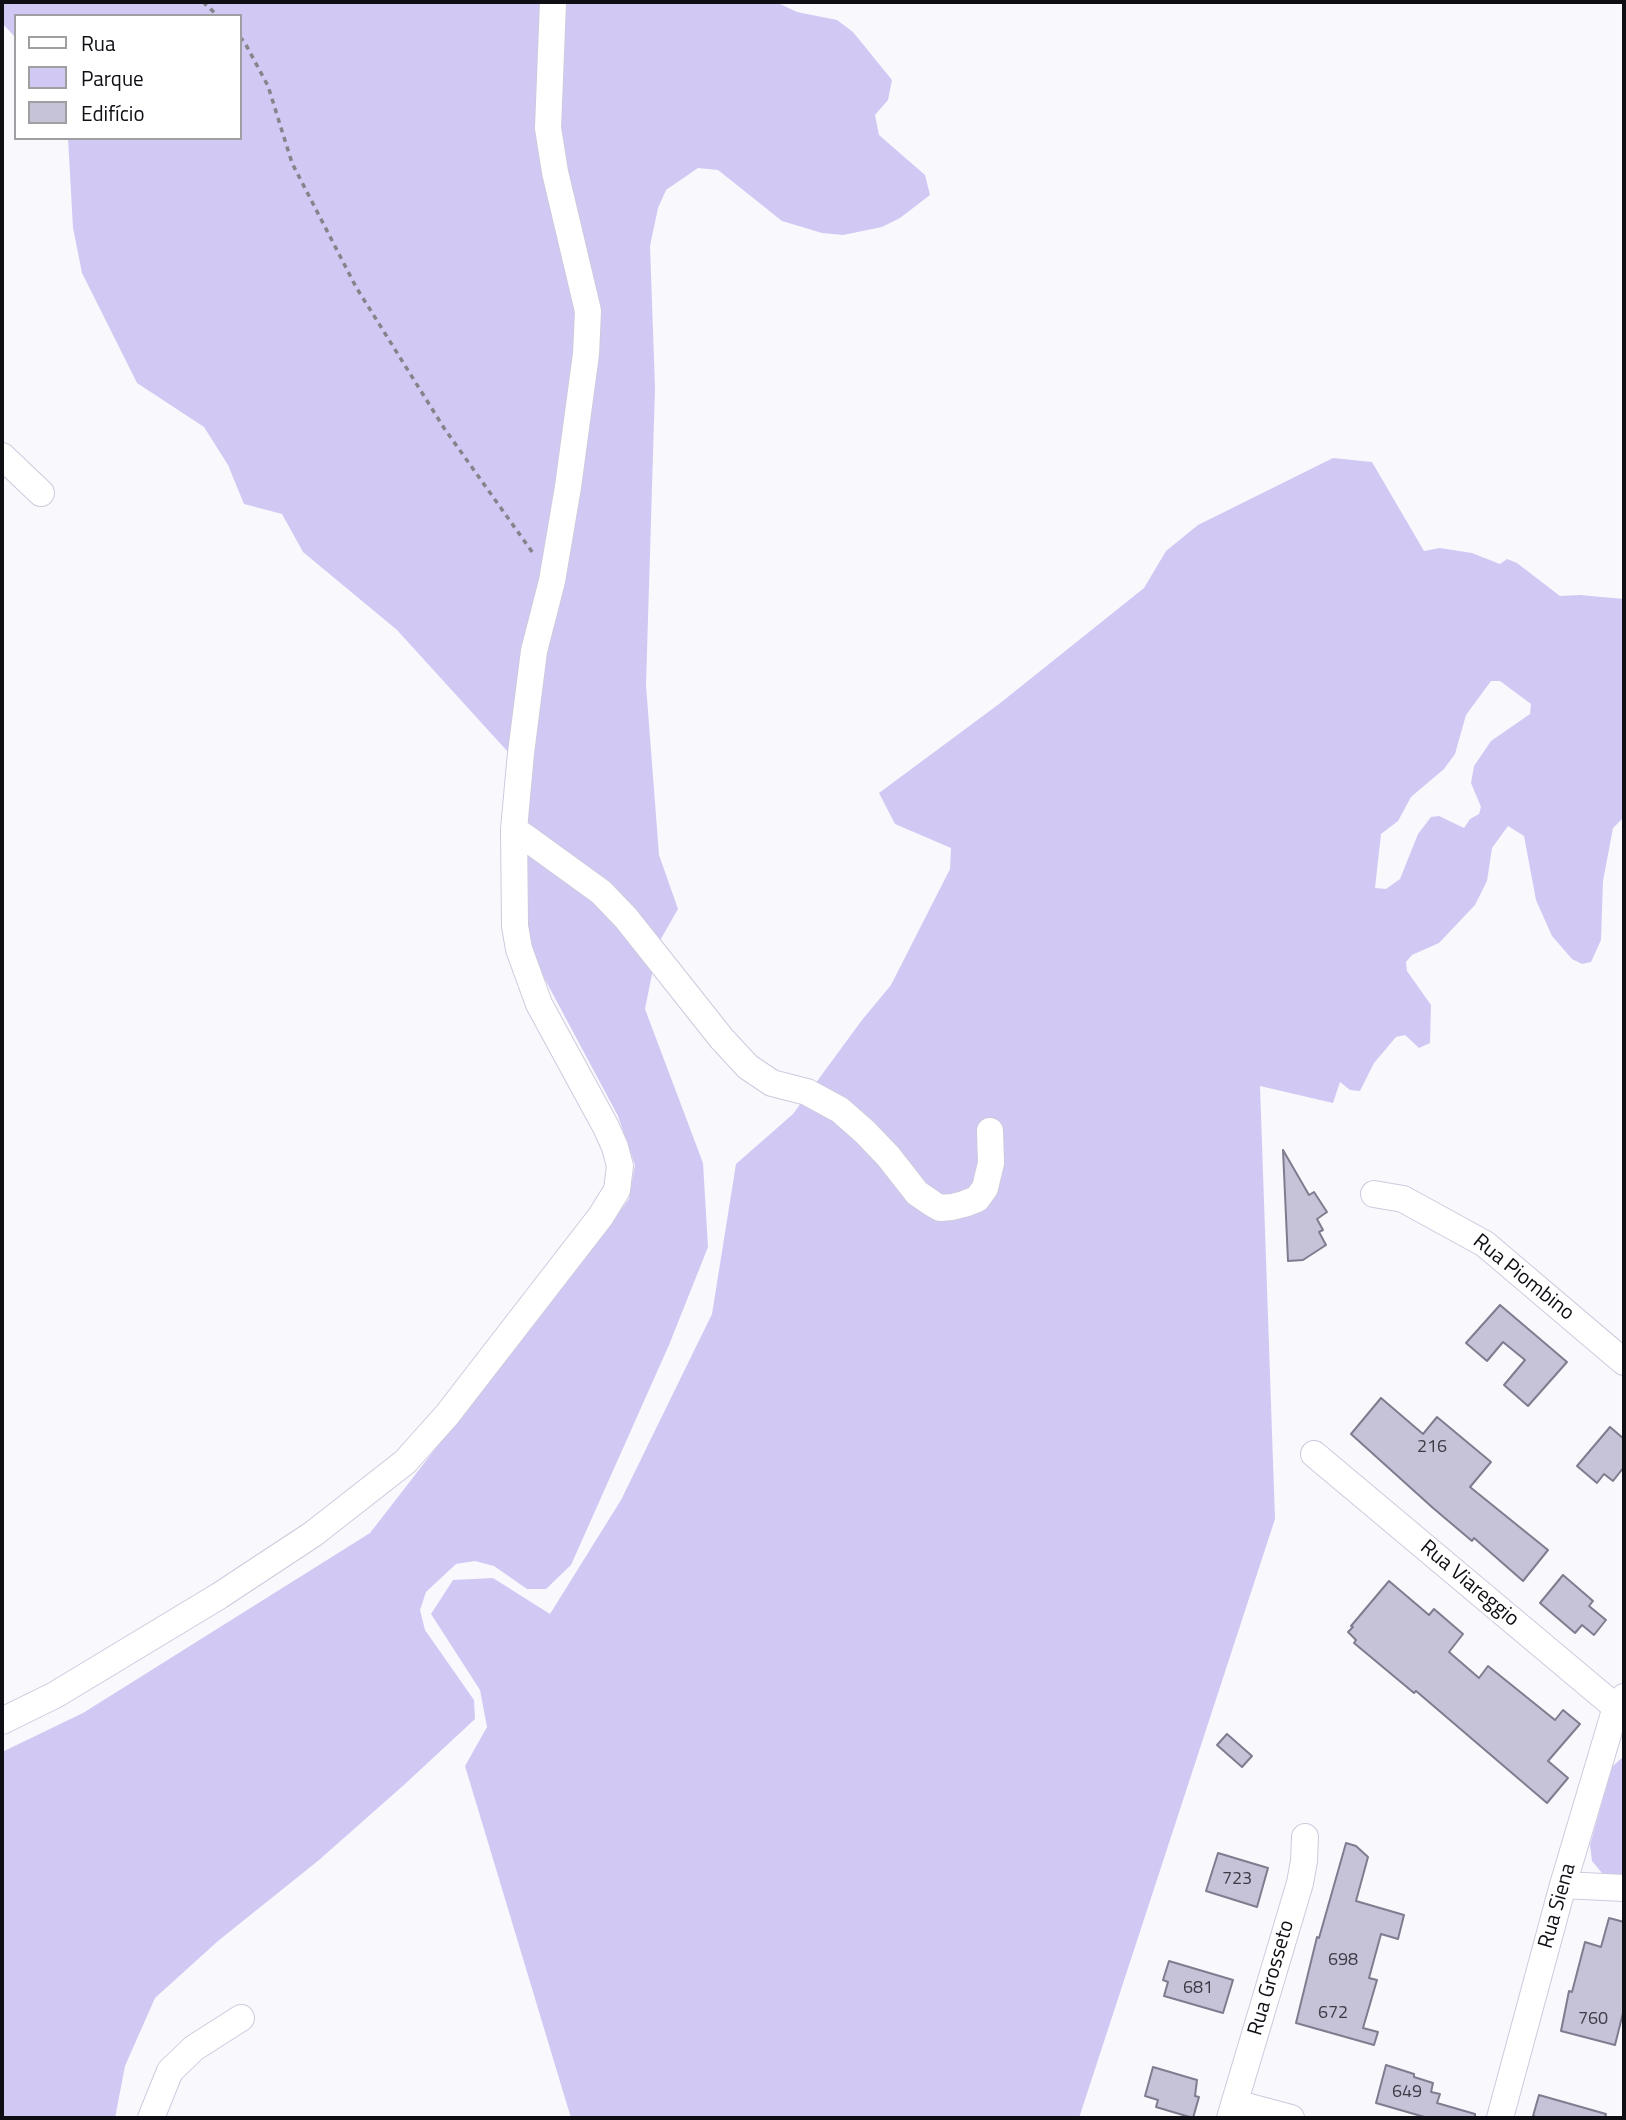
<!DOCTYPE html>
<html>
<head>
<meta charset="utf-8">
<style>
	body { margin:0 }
	#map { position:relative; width:1626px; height:2120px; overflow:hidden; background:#f9f8fd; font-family:"Titillium Web",sans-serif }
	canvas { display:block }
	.frame { position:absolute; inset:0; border:4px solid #0f0e15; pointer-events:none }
	.legend { position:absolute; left:14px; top:14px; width:228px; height:126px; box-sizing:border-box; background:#fff; border:2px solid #9f9fa1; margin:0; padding:9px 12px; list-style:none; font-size:21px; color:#0f0e15 }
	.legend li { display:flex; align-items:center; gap:14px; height:35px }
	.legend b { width:35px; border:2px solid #9f9fa1 }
</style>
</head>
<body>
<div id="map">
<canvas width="1626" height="2120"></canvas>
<div class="frame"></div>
<ul class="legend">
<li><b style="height:9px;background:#fff"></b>Rua</li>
<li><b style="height:19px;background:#d1c9f4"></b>Parque</li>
<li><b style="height:19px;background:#c6c3d8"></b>Edifício</li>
</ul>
</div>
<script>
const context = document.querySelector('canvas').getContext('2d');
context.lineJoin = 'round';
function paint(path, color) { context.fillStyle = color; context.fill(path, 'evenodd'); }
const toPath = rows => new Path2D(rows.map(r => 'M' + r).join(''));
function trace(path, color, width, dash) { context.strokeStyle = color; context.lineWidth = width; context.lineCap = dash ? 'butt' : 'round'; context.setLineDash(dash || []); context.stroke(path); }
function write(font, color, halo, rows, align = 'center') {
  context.font = font + ' "Titillium Web",sans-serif'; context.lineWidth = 6; context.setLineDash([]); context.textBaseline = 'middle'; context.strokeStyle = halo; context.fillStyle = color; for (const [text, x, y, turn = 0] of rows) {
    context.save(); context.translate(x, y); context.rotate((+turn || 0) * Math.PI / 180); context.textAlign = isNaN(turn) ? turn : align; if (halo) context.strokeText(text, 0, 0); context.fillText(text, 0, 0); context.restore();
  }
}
paint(toPath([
	[2,2,776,2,797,12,837,20,853,32,892,80,888,100,875,115,879,135,925,175,930,195,900,218,882,227,843,235,822,233,782,221,718,170,698,168,666,190,658,208,650,246,655,388,646,685,659,855,678,909,658,944,645,1009,703,1163,708,1247,669,1345,571,1565,546,1589,527,1589,494,1566,475,1561,456,1564,426,1592,420,1610,425,1630,474,1700,475,1719,405,1784,319,1860,218,1941,155,1998,125,2066,115,2118,2,2118,2,1752,83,1713,370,1533,629,1199,635,1165,618,1116,533,957,522,880,528,774,397,630,303,552,282,514,244,504,228,465,204,427,137,383,82,273,73,228,68,138,240,138,240,16,16,16,16,38,2,23],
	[1333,458,1372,462,1424,551,1440,548,1472,553,1500,564,1507,559,1517,563,1560,596,1580,595,1624,599,1624,817,1613,828,1603,881,1601,940,1591,962,1582,964,1572,959,1552,936,1536,900,1524,836,1508,826,1492,848,1487,881,1475,905,1439,943,1412,955,1406,962,1407,971,1431,1005,1430,1043,1419,1048,1405,1035,1396,1037,1374,1063,1360,1091,1350,1090,1340,1082,1333,1103,1260,1086,1275,1519,1079,2118,571,2118,465,1766,487,1727,480,1690,431,1614,453,1580,493,1578,550,1614,621,1500,712,1314,736,1164,793,1114,862,1020,891,985,950,869,951,848,895,824,879,793,999,704,1144,588,1166,551,1198,525],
	[1491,681,1500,681,1531,704,1530,714,1491,741,1474,766,1471,783,1481,807,1479,814,1470,819,1464,828,1439,816,1431,817,1418,834,1400,879,1386,889,1375,888,1381,834,1398,821,1411,797,1444,769,1455,754,1466,715],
	[1624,1756,1624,1878,1613,1878,1602,1873,1592,1861,1590,1845,1612,1767]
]), '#d1c9f4');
const building = toPath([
	[1283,1150,1309,1195,1314,1192,1327,1212,1317,1219,1323,1230,1319,1232,1326,1245,1303,1260,1288,1261,1283,1150],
	[1500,1305,1567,1362,1528,1406,1504,1385,1525,1360,1503,1342,1487,1361,1466,1343,1500,1305],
	[1381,1398,1423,1434,1437,1417,1491,1462,1470,1487,1548,1550,1523,1581,1474,1538,1472,1541,1433,1508,1351,1434,1381,1398],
	[1610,1427,1624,1439,1624,1467,1613,1481,1604,1474,1597,1483,1577,1466,1610,1427],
	[1563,1575,1593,1601,1589,1606,1606,1620,1594,1635,1582,1625,1575,1633,1540,1603,1563,1575],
	[1389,1581,1429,1615,1434,1609,1463,1634,1449,1652,1479,1678,1488,1666,1555,1720,1563,1710,1580,1724,1548,1761,1568,1778,1547,1803,1416,1691,1414,1693,1354,1643,1356,1640,1348,1632,1353,1627,1351,1626,1389,1581],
	[1227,1734,1252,1756,1242,1767,1217,1745,1227,1734],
	[1346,1843,1356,1846,1368,1857,1356,1901,1404,1915,1398,1939,1381,1934,1369,1978,1377,1980,1363,2028,1378,2032,1374,2045,1296,2023,1317,1937,1319,1938,1346,1843],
	[1218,1853,1268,1868,1257,1907,1206,1891,1218,1853],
	[1609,1918,1624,1922,1624,2009,1615,2045,1561,2031,1569,1991,1572,1992,1585,1942,1601,1947,1609,1918],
	[1169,1961,1233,1980,1223,2013,1164,1996,1168,1982,1163,1980,1169,1961],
	[1386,2065,1414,2074,1414,2077,1433,2083,1431,2092,1440,2094,1437,2103,1475,2114,1475,2118,1428,2118,1376,2103,1386,2065],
	[1153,2067,1197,2080,1195,2096,1199,2097,1193,2118,1156,2107,1158,2100,1145,2096,1153,2067],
	[1539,2095,1606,2114,1605,2118,1540,2118,1533,2116,1539,2095]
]);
paint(building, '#c6c3d8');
trace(building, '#807c8f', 2);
const minor = toPath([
	[2,456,41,493],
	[514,829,601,892,626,918,722,1039,748,1067,772,1083,807,1092,840,1110,865,1132,888,1156,917,1193,933,1204,940,1208,952,1207,964,1204,977,1199,985,1188,991,1163,990,1131],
	[1374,1194,1403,1199,1485,1244,1624,1362],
	[1314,1454,1624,1714],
	[2,1721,55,1695,219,1596,313,1534,405,1462,447,1415,601,1216,617,1190,620,1166,615,1147,606,1127,539,1004,519,949,515,926,514,829,521,753,534,651,552,581,568,487,586,354,588,311,555,172,548,128,553,2],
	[1563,1885,1624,1888],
	[1235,2103,1291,2118],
	[151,2118,170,2071,194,2048,241,2018],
	[1230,2118,1300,1883,1304,1861,1305,1837],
	[1500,2118,1563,1885,1616,1707,1624,1697]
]);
trace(minor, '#cdcade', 28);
trace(toPath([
	[203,2,218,16],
	[240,37,245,43,268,86,292,163,356,287,444,428,535,556]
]), '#85848a', 3.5, [5, 5]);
trace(minor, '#fff', 26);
write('18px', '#3d3b46', null, [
	["216",1432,1448],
	["723",1237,1880],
	["698",1343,1961],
	["681",1198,1989],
	["672",1333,2014],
	["760",1593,2020],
	["649",1407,2093]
]);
write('21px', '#0f0e15', '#fff', [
	["Rua Piombino",1523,1278,39],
	["Rua Viareggio",1469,1584,40],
	["Rua Siena",1558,1906,-74],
	["Rua Grosseto",1272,1978,-74]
]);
</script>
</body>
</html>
